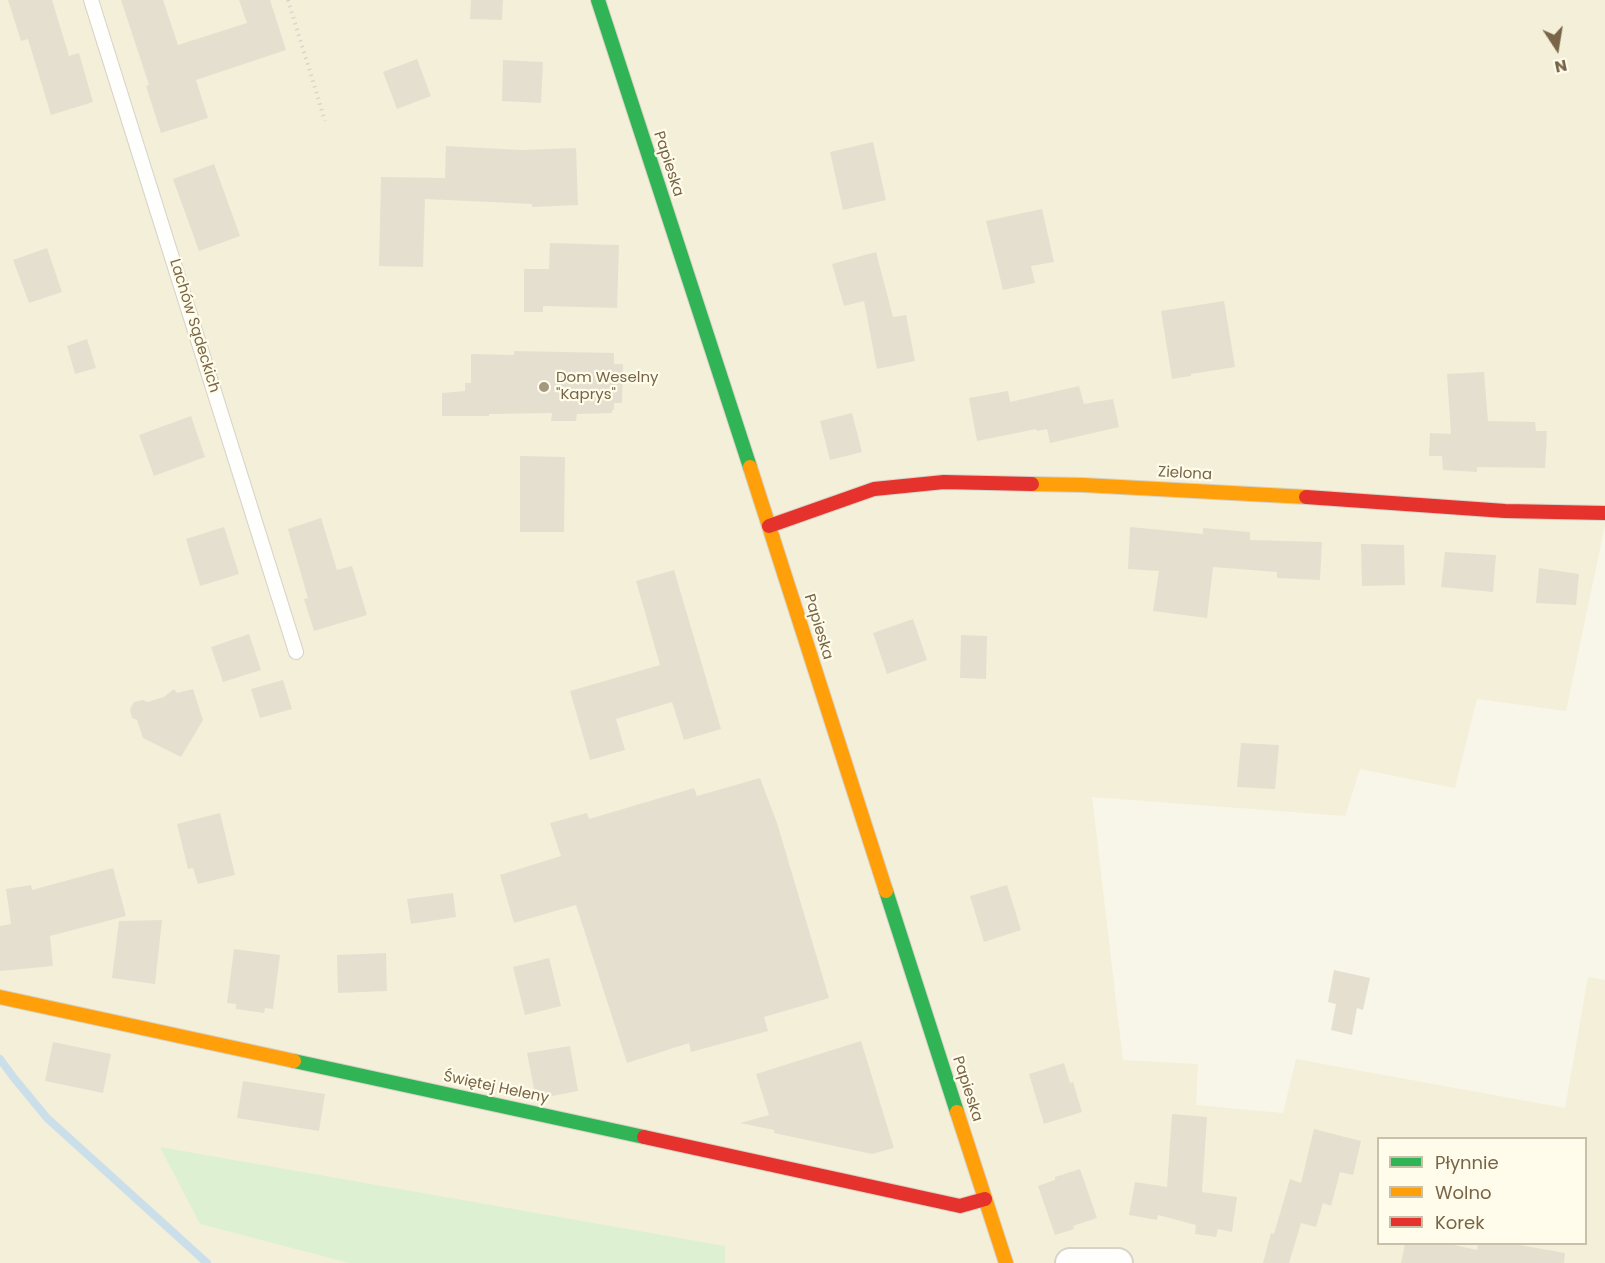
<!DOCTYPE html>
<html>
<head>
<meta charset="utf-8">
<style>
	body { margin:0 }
	#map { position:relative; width:1605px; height:1263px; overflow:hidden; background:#f8f6e9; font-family:Poppins,sans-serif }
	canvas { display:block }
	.legend { position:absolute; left:1377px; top:1137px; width:210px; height:108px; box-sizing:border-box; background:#fffceb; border:2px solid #c9c0a9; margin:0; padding:8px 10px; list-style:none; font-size:18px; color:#786547 }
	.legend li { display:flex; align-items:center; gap:12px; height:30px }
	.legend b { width:30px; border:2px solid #c9c0a9 }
	.north { position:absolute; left:1527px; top:18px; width:60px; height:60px; -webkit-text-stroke:4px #fffceb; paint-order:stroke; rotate:168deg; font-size:16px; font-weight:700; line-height:24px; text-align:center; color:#786547 }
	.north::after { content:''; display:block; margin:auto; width:21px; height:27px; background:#786547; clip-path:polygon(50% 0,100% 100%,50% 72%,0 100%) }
</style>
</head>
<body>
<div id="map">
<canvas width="1605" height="1263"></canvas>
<ul class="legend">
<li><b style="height:8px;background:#30b455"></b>Płynnie</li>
<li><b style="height:8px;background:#ff9f0a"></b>Wolno</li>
<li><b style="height:8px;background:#e5322d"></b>Korek</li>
</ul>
<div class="north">N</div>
</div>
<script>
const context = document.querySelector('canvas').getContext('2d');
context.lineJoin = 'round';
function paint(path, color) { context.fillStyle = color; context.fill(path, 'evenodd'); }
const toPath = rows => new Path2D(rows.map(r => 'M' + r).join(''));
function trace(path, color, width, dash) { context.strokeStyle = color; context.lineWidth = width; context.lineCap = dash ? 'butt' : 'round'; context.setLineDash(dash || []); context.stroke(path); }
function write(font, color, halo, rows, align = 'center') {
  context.font = font + ' Poppins,sans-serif'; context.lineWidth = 4.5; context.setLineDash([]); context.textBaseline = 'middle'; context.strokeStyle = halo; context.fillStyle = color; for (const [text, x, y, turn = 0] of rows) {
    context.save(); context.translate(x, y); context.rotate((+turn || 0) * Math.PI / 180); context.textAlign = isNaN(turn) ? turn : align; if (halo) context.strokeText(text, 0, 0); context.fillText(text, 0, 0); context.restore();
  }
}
paint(toPath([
	[0,0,1605,0,1605,525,1566,711,1477,699,1455,788,1360,769,1345,816,1092,797,1123,1060,1198,1064,1196,1105,1283,1113,1296,1059,1565,1108,1588,977,1605,980,1605,1263,0,1263],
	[1378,1138,1586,1138,1586,1244,1378,1244]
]), '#f4efd9');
paint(toPath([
	[160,1147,725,1246,725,1263,349,1263,200,1224]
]), '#ddf1d2');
trace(toPath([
	[0,1059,14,1078,47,1118,207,1263]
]), '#cadfe9', 8);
paint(toPath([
	[8,0,52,0,69,56,79,53,93,102,51,115,28,39,21,41],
	[121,0,163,0,178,45,247,23,239,0,270,0,286,50,196,80,208,118,161,133,146,86,149,85],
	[471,0,503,0,502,20,470,19],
	[417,59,431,96,397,109,383,72],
	[503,60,543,62,541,103,502,101],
	[873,142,886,200,843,210,830,152],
	[446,146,521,150,576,148,578,205,532,207,532,204,425,199,423,267,379,266,381,177,445,178],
	[214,164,240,236,199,251,173,179],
	[1042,209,1054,262,1031,266,1035,283,1003,290,986,221],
	[550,243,619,245,617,308,543,306,543,312,524,312,524,269,549,269],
	[47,248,62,292,29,303,13,260],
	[876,252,893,317,906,315,915,361,877,369,864,301,844,306,832,264],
	[1224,301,1235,367,1191,374,1191,376,1172,379,1161,311],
	[87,339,96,368,75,374,67,346],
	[514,351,614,353,614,364,623,364,622,403,614,403,614,410,612,410,612,413,577,414,576,421,551,421,552,413,489,414,489,416,442,416,442,393,465,391,465,383,471,383,471,354,514,355],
	[1484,372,1488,421,1535,422,1536,431,1547,431,1545,468,1477,467,1477,472,1443,470,1442,456,1429,456,1430,433,1451,434,1447,374],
	[1079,386,1084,404,1113,399,1119,427,1050,443,1047,429,1037,431,1036,429,977,441,969,398,1008,391,1010,402],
	[852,413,862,452,830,460,820,421],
	[191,416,205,457,154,476,139,435],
	[520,456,565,457,564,532,520,532],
	[321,518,337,570,352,566,367,615,314,631,304,599,308,598,288,529],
	[224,527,239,574,200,586,186,539],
	[1130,527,1203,534,1203,528,1250,532,1250,540,1322,542,1320,580,1277,578,1277,572,1213,567,1207,618,1153,611,1159,571,1128,569],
	[1361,544,1404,545,1405,585,1362,586],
	[1445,552,1496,555,1493,592,1441,587],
	[1539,568,1579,574,1576,605,1536,603],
	[674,570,721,729,684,740,672,702,616,719,625,750,590,760,570,691,660,665,636,581],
	[913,619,927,660,887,674,873,633],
	[249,634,261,670,223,682,211,647],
	[961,635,987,636,986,679,960,678],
	[283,680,292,709,260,718,251,689],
	[174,689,177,693,193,689,203,720,181,757,143,738,137,720,132,718,130,709,134,702,143,700,147,702,164,697],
	[1241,743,1279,745,1275,789,1237,787],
	[760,778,777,823,829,998,764,1017,768,1031,691,1052,689,1043,627,1063,576,905,514,923,500,875,561,856,550,823,587,813,589,819,694,788,697,796],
	[220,813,235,875,198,884,193,868,188,869,177,824],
	[113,868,126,916,50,936,53,966,0,971,0,926,11,924,6,889,31,885,32,890],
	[1007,885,1021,930,984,942,970,896],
	[453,893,456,917,411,924,407,899],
	[162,920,155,984,112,978,119,921],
	[234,949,280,955,273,1009,265,1008,264,1013,236,1009,236,1004,227,1003],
	[386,953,387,991,338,993,337,955],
	[549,958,561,1006,525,1015,513,967],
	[1334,970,1370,978,1363,1010,1357,1008,1352,1035,1331,1030,1336,1004,1328,1002],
	[861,1041,894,1148,872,1154,774,1133,774,1130,740,1123,769,1115,756,1074],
	[53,1042,111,1054,103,1093,45,1081],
	[570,1046,578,1091,547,1097,535,1094,527,1053],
	[1064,1063,1070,1083,1073,1082,1082,1112,1044,1124,1029,1074],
	[243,1081,325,1094,319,1131,237,1118],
	[1172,1114,1207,1117,1202,1192,1237,1197,1232,1232,1218,1229,1216,1237,1195,1234,1196,1225,1158,1215,1157,1220,1129,1215,1135,1182,1167,1187],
	[1314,1129,1361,1141,1353,1175,1340,1172,1331,1206,1323,1203,1316,1227,1301,1223,1289,1263,1263,1263,1271,1233,1274,1234,1290,1179,1301,1183],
	[1080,1169,1097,1218,1073,1226,1074,1229,1055,1235,1038,1186,1055,1180,1055,1177],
	[1405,1244,1449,1244,1477,1250,1478,1244,1514,1244,1565,1253,1564,1263,1401,1263]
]), '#e5dfd0');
const lane = toPath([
	[91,0,296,652]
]);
const street = toPath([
	[1070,1263,1118,1263]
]);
const fast = toPath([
	[598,0,750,467],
	[886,891,957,1112],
	[294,1061,644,1137]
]);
const slow = toPath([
	[750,467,886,891],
	[1032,484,1083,485,1306,497],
	[0,997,294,1061],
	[957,1112,1006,1263]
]);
const jam = toPath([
	[1306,497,1505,511,1605,513],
	[769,526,874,489,944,482,1032,484],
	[644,1137,960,1206,985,1199]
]);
trace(lane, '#d7d3c8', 16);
trace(street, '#d7d3c8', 32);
trace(fast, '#d8d3c7', 16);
trace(slow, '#d8d3c7', 16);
trace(jam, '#d8d3c7', 16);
trace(toPath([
	[288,0,325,121]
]), '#dbd6cb', 4, [1.5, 4.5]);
trace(lane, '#fefefc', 14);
trace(street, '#fefefc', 28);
trace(fast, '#30b455', 14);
trace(slow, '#ff9f0a', 14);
trace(jam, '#e5322d', 14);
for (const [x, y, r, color] of [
	[544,387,6,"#a59880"]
]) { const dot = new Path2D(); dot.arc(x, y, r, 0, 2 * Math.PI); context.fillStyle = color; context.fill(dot); trace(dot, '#fffceb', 2); }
write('15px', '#786547', '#fffceb', [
	["Papieska",668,164,72],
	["Lachów Sądeckich",194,326,73],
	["Zielona",1185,474,3],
	["Papieska",818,627,73],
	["Świętej Heleny",496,1088,12],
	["Papieska",967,1089,72]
]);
write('15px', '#786547', '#fffceb', [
	["Dom Weselny",556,378],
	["\"Kaprys\"",556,395]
], 'left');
</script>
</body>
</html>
